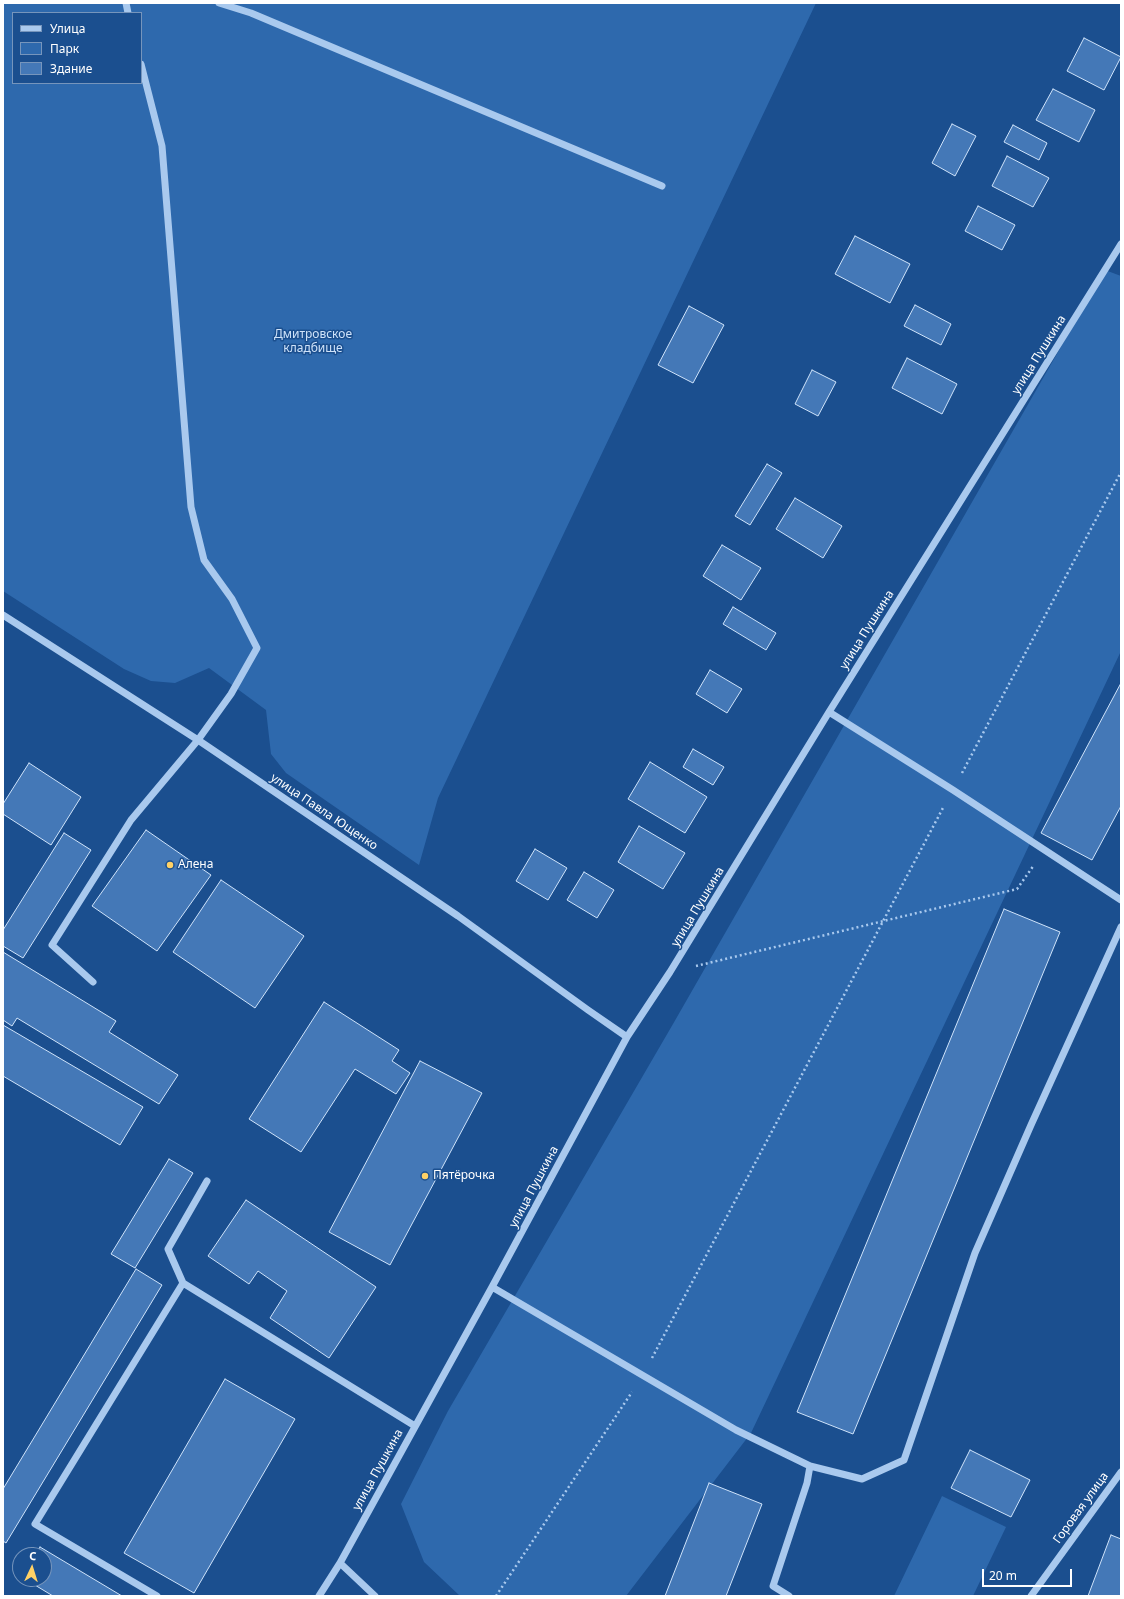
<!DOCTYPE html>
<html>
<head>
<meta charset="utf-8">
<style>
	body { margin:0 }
	#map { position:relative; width:1124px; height:1599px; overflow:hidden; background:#1b4f8f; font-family:"Noto Sans",sans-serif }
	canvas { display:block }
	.frame { position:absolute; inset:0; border:4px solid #fff; pointer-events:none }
	.legend { position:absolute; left:12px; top:12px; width:130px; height:72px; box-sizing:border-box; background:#1b4f8f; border:1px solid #7695bc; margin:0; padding:5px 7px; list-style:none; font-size:12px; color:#fff }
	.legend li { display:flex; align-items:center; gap:8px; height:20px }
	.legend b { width:20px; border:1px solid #7695bc }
	.north { position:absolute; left:12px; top:1547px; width:40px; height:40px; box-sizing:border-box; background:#1b4f8f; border:1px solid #7695bc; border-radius:50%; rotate:4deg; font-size:11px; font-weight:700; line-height:16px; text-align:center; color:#fff }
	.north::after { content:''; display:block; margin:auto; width:14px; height:18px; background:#ffd166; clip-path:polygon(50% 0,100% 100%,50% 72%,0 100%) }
	.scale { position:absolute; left:982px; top:1569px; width:90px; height:18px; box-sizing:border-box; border:2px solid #fff; border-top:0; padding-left:5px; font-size:12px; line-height:14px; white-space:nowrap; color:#fff; -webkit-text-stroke:3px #1b4f8f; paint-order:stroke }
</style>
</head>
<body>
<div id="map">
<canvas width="1124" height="1599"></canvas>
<div class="frame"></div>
<ul class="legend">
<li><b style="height:5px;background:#a9c9ee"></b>Улица</li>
<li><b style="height:11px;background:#2e69ad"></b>Парк</li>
<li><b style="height:11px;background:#4478b7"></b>Здание</li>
</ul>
<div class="north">С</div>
<div class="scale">20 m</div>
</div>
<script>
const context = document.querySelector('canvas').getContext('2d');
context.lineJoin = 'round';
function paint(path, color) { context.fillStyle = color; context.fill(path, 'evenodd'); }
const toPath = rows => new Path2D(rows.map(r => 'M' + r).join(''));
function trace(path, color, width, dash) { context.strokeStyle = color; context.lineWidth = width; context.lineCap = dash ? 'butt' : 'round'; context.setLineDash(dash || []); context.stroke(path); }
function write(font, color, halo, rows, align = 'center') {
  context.font = font + ' "Noto Sans",sans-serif'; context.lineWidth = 3; context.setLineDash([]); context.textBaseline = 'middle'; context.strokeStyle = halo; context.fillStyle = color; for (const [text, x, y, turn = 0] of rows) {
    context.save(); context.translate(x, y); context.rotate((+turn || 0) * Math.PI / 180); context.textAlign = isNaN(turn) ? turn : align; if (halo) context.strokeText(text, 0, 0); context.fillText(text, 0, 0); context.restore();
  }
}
paint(toPath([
	[3,3,816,3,438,798,419,865,286,773,271,754,266,710,209,668,175,683,151,681,124,669,3,591],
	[13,13,141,13,141,83,13,83],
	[1105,270,1121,276,1121,651,751,1433,626,1596,460,1596,424,1562,401,1504,448,1411,673,1024],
	[942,1496,1006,1527,973,1596,894,1596]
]), '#2e69ad');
const building = toPath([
	[1084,38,1121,57,1104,90,1067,71,1084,38],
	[1053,89,1095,110,1079,142,1036,120,1053,89],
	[952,124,976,136,955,176,932,163,952,124],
	[1013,125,1047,143,1039,160,1004,142,1013,125],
	[1007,156,1049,178,1033,207,992,186,1007,156],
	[978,206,1015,225,1002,250,965,231,978,206],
	[855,236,910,264,890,303,835,274,855,236],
	[915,305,951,324,941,345,904,326,915,305],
	[689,306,724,325,693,383,658,365,689,306],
	[907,358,957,384,942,414,892,388,907,358],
	[812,370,836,382,818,416,795,404,812,370],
	[767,464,782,473,750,525,735,516,767,464],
	[795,498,842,526,823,558,776,529,795,498],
	[722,545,761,568,741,600,703,576,722,545],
	[733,607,776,633,766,650,723,624,733,607],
	[710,670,742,689,727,713,696,694,710,670],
	[1121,683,1121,806,1092,860,1041,833,1121,683],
	[693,749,724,767,713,785,683,767,693,749],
	[650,762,707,797,685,833,628,799,650,762],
	[29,763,81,797,51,845,3,814,3,804,29,763],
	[639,826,685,853,663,889,618,862,639,826],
	[146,830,211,875,157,951,92,906,146,830],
	[64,833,91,850,23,958,3,946,3,930,64,833],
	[535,849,567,868,548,900,516,881,535,849],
	[584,872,614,890,597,918,567,900,584,872],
	[221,880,304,936,255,1008,173,952,221,880],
	[1004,909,1060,932,853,1434,797,1412,1004,909],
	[3,952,116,1021,109,1032,178,1075,159,1104,17,1018,12,1026,3,1020,3,952],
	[324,1002,399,1050,392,1061,410,1073,396,1094,355,1069,301,1152,249,1119,324,1002],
	[3,1025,143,1107,120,1145,3,1076,3,1025],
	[420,1061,482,1093,390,1265,329,1232,420,1061],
	[169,1159,193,1173,135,1268,111,1254,169,1159],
	[246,1200,376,1287,329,1358,270,1318,287,1291,258,1271,249,1284,208,1256,246,1200],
	[136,1269,162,1285,6,1543,3,1541,3,1489,136,1269],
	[225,1379,295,1419,194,1593,124,1553,225,1379],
	[970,1450,1030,1480,1011,1517,951,1488,970,1450],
	[709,1483,762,1504,726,1596,665,1596,709,1483],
	[1111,1535,1121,1539,1121,1596,1088,1596,1111,1535],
	[40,1547,122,1596,53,1596,25,1579,44,1579,44,1555,35,1555,40,1547]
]);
paint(building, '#4478b7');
trace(building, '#cfe3fa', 1);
trace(toPath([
	[962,773,1121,472],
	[696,966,1017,889,1034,865],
	[652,1358,944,806],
	[496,1596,632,1392]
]), '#a9c9ee', 2.5, [2, 3]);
trace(toPath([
	[126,3,128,13],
	[219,3,251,13,662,186],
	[3,615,198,740,458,916,588,1010,627,1037],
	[829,712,953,790,1121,900],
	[93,982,52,945,131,820,198,740,231,694,257,648,232,599,204,560,191,507,162,146,141,64],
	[183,1283,168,1249,207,1181],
	[492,1287,736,1430,810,1466,862,1479,904,1460,975,1253,1031,1125,1121,927],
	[340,1563,375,1596],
	[157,1596,35,1524,183,1283,415,1426],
	[319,1596,340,1563,492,1287,627,1037,670,972,829,712,1121,244],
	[789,1596,773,1586,807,1483,810,1466],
	[1031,1596,1121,1472]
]), '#a9c9ee', 7);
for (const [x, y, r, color] of [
	[170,865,4,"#ffd166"],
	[425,1176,4,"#ffd166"]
]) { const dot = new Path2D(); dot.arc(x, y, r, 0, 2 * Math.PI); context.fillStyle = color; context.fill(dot); trace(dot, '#1b4f8f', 1.5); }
write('12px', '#cfe3fa', '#1b4f8f', [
	["Дмитровское",313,335],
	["кладбище",313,349]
]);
write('12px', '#fff', '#1b4f8f', [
	["улица Пушкина",1039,355,-58],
	["улица Пушкина",867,630,-58],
	["улица Павла Ющенко",324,812,34],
	["улица Пушкина",698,907,-59],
	["улица Пушкина",534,1187,-62],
	["улица Пушкина",378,1470,-61],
	["Горовая улица",1081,1508,-54]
]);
write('12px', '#fff', '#1b4f8f', [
	["Алена",178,865],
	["Пятёрочка",433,1176]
], 'left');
</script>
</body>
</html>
